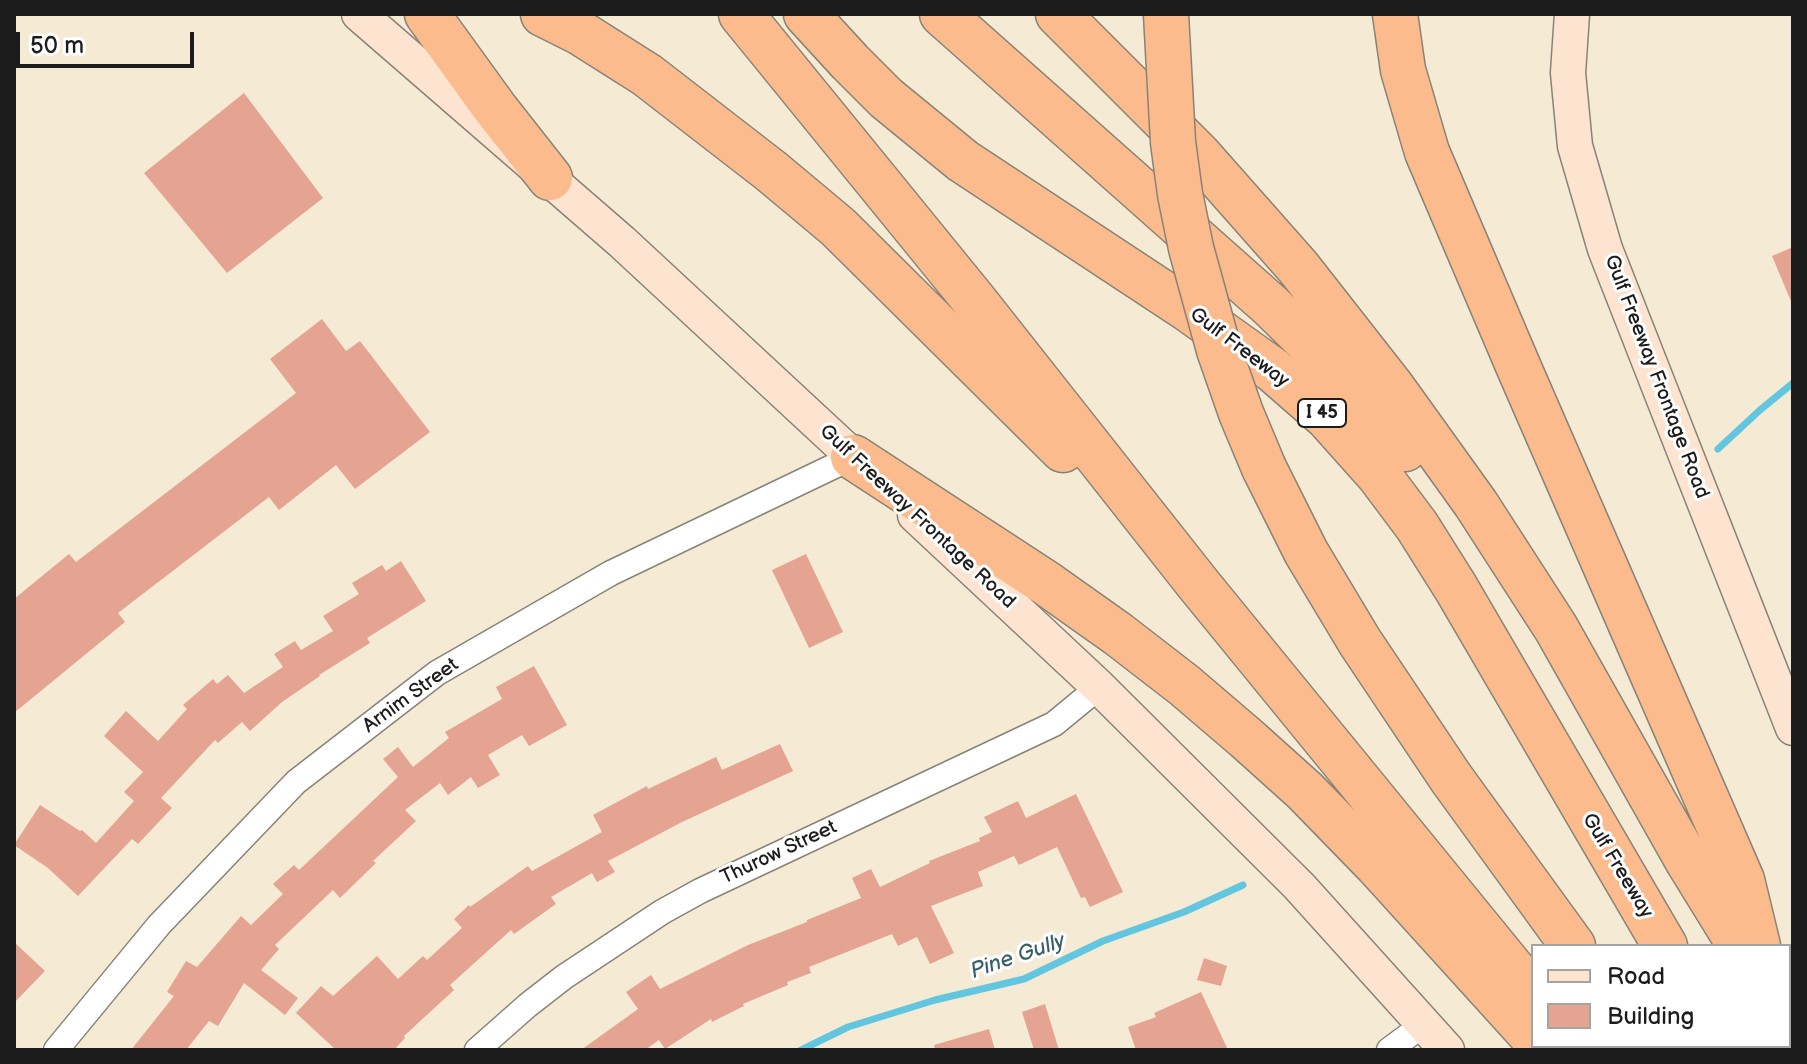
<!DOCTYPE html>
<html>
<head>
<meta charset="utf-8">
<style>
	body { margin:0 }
	#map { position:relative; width:1807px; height:1064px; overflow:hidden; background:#f5ead4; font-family:"Balsamiq Sans",sans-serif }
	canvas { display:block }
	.frame { position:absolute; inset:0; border:16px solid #1c1c1c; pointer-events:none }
	.legend { position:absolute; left:1531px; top:944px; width:260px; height:104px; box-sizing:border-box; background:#fff; border:2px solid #a4a4a4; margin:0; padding:10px 14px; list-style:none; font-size:24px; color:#1c1c1c }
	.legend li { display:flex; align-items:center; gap:16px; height:40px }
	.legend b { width:40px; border:2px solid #a4a4a4 }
	.scale { position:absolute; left:16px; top:32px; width:178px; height:36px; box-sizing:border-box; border:4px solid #1c1c1c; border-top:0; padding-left:10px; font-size:24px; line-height:28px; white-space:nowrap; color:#1c1c1c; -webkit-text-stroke:6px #fff; paint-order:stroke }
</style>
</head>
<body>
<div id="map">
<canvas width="1807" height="1064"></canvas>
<div class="frame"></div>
<ul class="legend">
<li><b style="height:10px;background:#fde4d1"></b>Road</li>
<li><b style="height:22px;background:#e5a491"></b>Building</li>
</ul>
<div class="scale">50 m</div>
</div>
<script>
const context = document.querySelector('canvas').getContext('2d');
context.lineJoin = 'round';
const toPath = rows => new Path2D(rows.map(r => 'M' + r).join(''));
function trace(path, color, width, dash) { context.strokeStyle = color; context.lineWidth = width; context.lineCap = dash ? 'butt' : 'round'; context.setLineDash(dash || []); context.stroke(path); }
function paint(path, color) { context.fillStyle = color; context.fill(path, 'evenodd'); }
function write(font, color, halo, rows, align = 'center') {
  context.font = font + ' "Balsamiq Sans",sans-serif'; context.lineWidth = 6; context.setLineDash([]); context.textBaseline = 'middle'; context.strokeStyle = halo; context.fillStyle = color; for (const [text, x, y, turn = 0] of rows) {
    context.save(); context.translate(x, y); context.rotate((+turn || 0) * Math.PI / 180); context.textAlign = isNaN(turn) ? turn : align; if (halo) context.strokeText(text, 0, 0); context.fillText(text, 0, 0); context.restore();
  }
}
trace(toPath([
	[1718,449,1760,410,1793,383],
	[801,1050,848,1027,935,1000,1024,979,1103,941,1184,912,1243,885]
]), '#62c6e0', 7);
paint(toPath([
	[244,93,323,198,227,273,144,173],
	[1793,247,1793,306,1772,256],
	[322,319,346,351,360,341,430,432,355,489,336,465,279,510,269,497,118,613,125,622,14,713,14,599,69,554,76,562,296,393,270,359],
	[806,554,843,632,809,648,772,570],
	[401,561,426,601,367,638,370,643,319,675,320,676,282,702,250,731,242,722,218,743,215,740,161,798,172,808,138,844,132,839,78,896,48,868,14,845,40,805,80,831,82,830,96,843,134,801,124,792,143,772,104,736,126,711,158,741,187,709,183,705,213,679,217,684,228,675,244,693,283,667,274,654,295,641,301,650,333,631,323,616,359,594,352,583,382,565,386,571],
	[534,666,567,725,529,746,522,735,488,755,500,775,478,788,471,777,448,795,440,783,405,810,416,821,373,861,376,863,340,898,333,890,275,945,279,949,261,970,298,998,285,1015,244,983,218,1026,209,1021,186,1050,131,1050,174,996,167,992,186,961,197,967,241,916,251,925,283,894,273,884,294,865,299,870,398,777,383,759,398,747,413,767,449,738,445,732,502,699,496,687],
	[780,744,793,771,682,822,608,861,615,872,597,882,592,873,551,897,556,904,514,934,511,930,450,985,454,990,404,1036,405,1038,394,1050,336,1050,296,1013,321,986,333,996,377,956,398,979,423,956,427,960,462,928,454,919,469,905,470,907,528,866,532,871,602,832,593,815,647,786,648,789,716,757,722,770],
	[1076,794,1123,892,1090,907,1085,897,1081,898,1057,847,1019,865,1014,856,978,872,983,886,931,906,954,953,930,964,917,937,898,946,892,934,809,967,811,973,787,982,788,985,743,1004,744,1006,712,1022,711,1019,665,1049,659,1040,645,1050,581,1050,638,1009,626,992,651,975,660,989,748,945,807,922,807,920,861,898,852,878,871,869,880,887,930,863,929,861,980,841,979,838,992,832,984,817,1018,801,1026,818],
	[14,942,45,971,14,1003],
	[1204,958,1227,966,1221,986,1197,980],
	[1201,992,1228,1050,1136,1050,1128,1027,1156,1017,1154,1013],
	[1045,1004,1059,1050,1034,1050,1022,1012],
	[989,1029,995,1050,935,1050,934,1045]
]), '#e5a491');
const minor = toPath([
	[56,1050,159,925,296,782,437,673,611,573,853,457],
	[477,1050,528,1005,564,977,662,912,700,891,1054,724,1099,687],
	[1389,1050,1424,1024]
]);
const secondary = toPath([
	[359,14,622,242,871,473],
	[1572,14,1568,73,1575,146,1605,249,1793,728],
	[915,515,1099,687,1299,886,1447,1050]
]);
const motorway = toPath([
	[427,14,495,108,550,178],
	[543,14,579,32,647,75,771,171,838,227,1063,450],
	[741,14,974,300,1199,585,1533,994],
	[806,14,850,62,886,98,963,161,1189,310,1273,370,1328,418,1378,474,1417,526,1456,588,1665,946],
	[942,14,1271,306,1319,353,1405,449],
	[1058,14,1199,155,1298,267,1392,387,1476,504,1556,628,1687,860,1740,946],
	[1395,14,1403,70,1427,152,1519,368,1742,880,1758,946],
	[853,457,1046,583,1118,634,1184,685,1246,738,1305,791,1377,865,1533,1037],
	[1264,468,1306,552,1360,642,1451,778,1573,946],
	[1789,1030,1793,1037],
	[1575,1046,1578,1050],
	[1646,1046,1649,1050],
	[1723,1046,1725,1050]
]);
trace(minor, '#888378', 27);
trace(secondary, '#888378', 37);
trace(motorway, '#888378', 47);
trace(minor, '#fff', 24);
trace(secondary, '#fde4d1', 34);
trace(motorway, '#fbbb8c', 44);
const motorwayBridge = toPath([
	[1166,14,1173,142,1180,194,1191,248,1219,350,1241,413,1264,468]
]);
trace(motorwayBridge, '#888378', 47, []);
trace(motorwayBridge, '#fbbb8c', 44);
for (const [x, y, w] of [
	[1322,413,48]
]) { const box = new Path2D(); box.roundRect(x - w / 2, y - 14, w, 28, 6); context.fillStyle = '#fff'; context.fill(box); trace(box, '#1c1c1c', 2); }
write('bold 18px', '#1c1c1c', null, [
	["I 45",1322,413]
]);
write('20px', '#1c1c1c', '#fff', [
	["Gulf Freeway",1239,348,37],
	["Gulf Freeway Frontage Road",1656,377,69],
	["Gulf Freeway Frontage Road",917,517,43],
	["Arnim Street",411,696,-36],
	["Thurow Street",779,853,-25],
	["Gulf Freeway",1617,866,59]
]);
write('italic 22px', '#38606a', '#fff', [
	["Pine Gully",1018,957,-19]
]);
</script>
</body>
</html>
